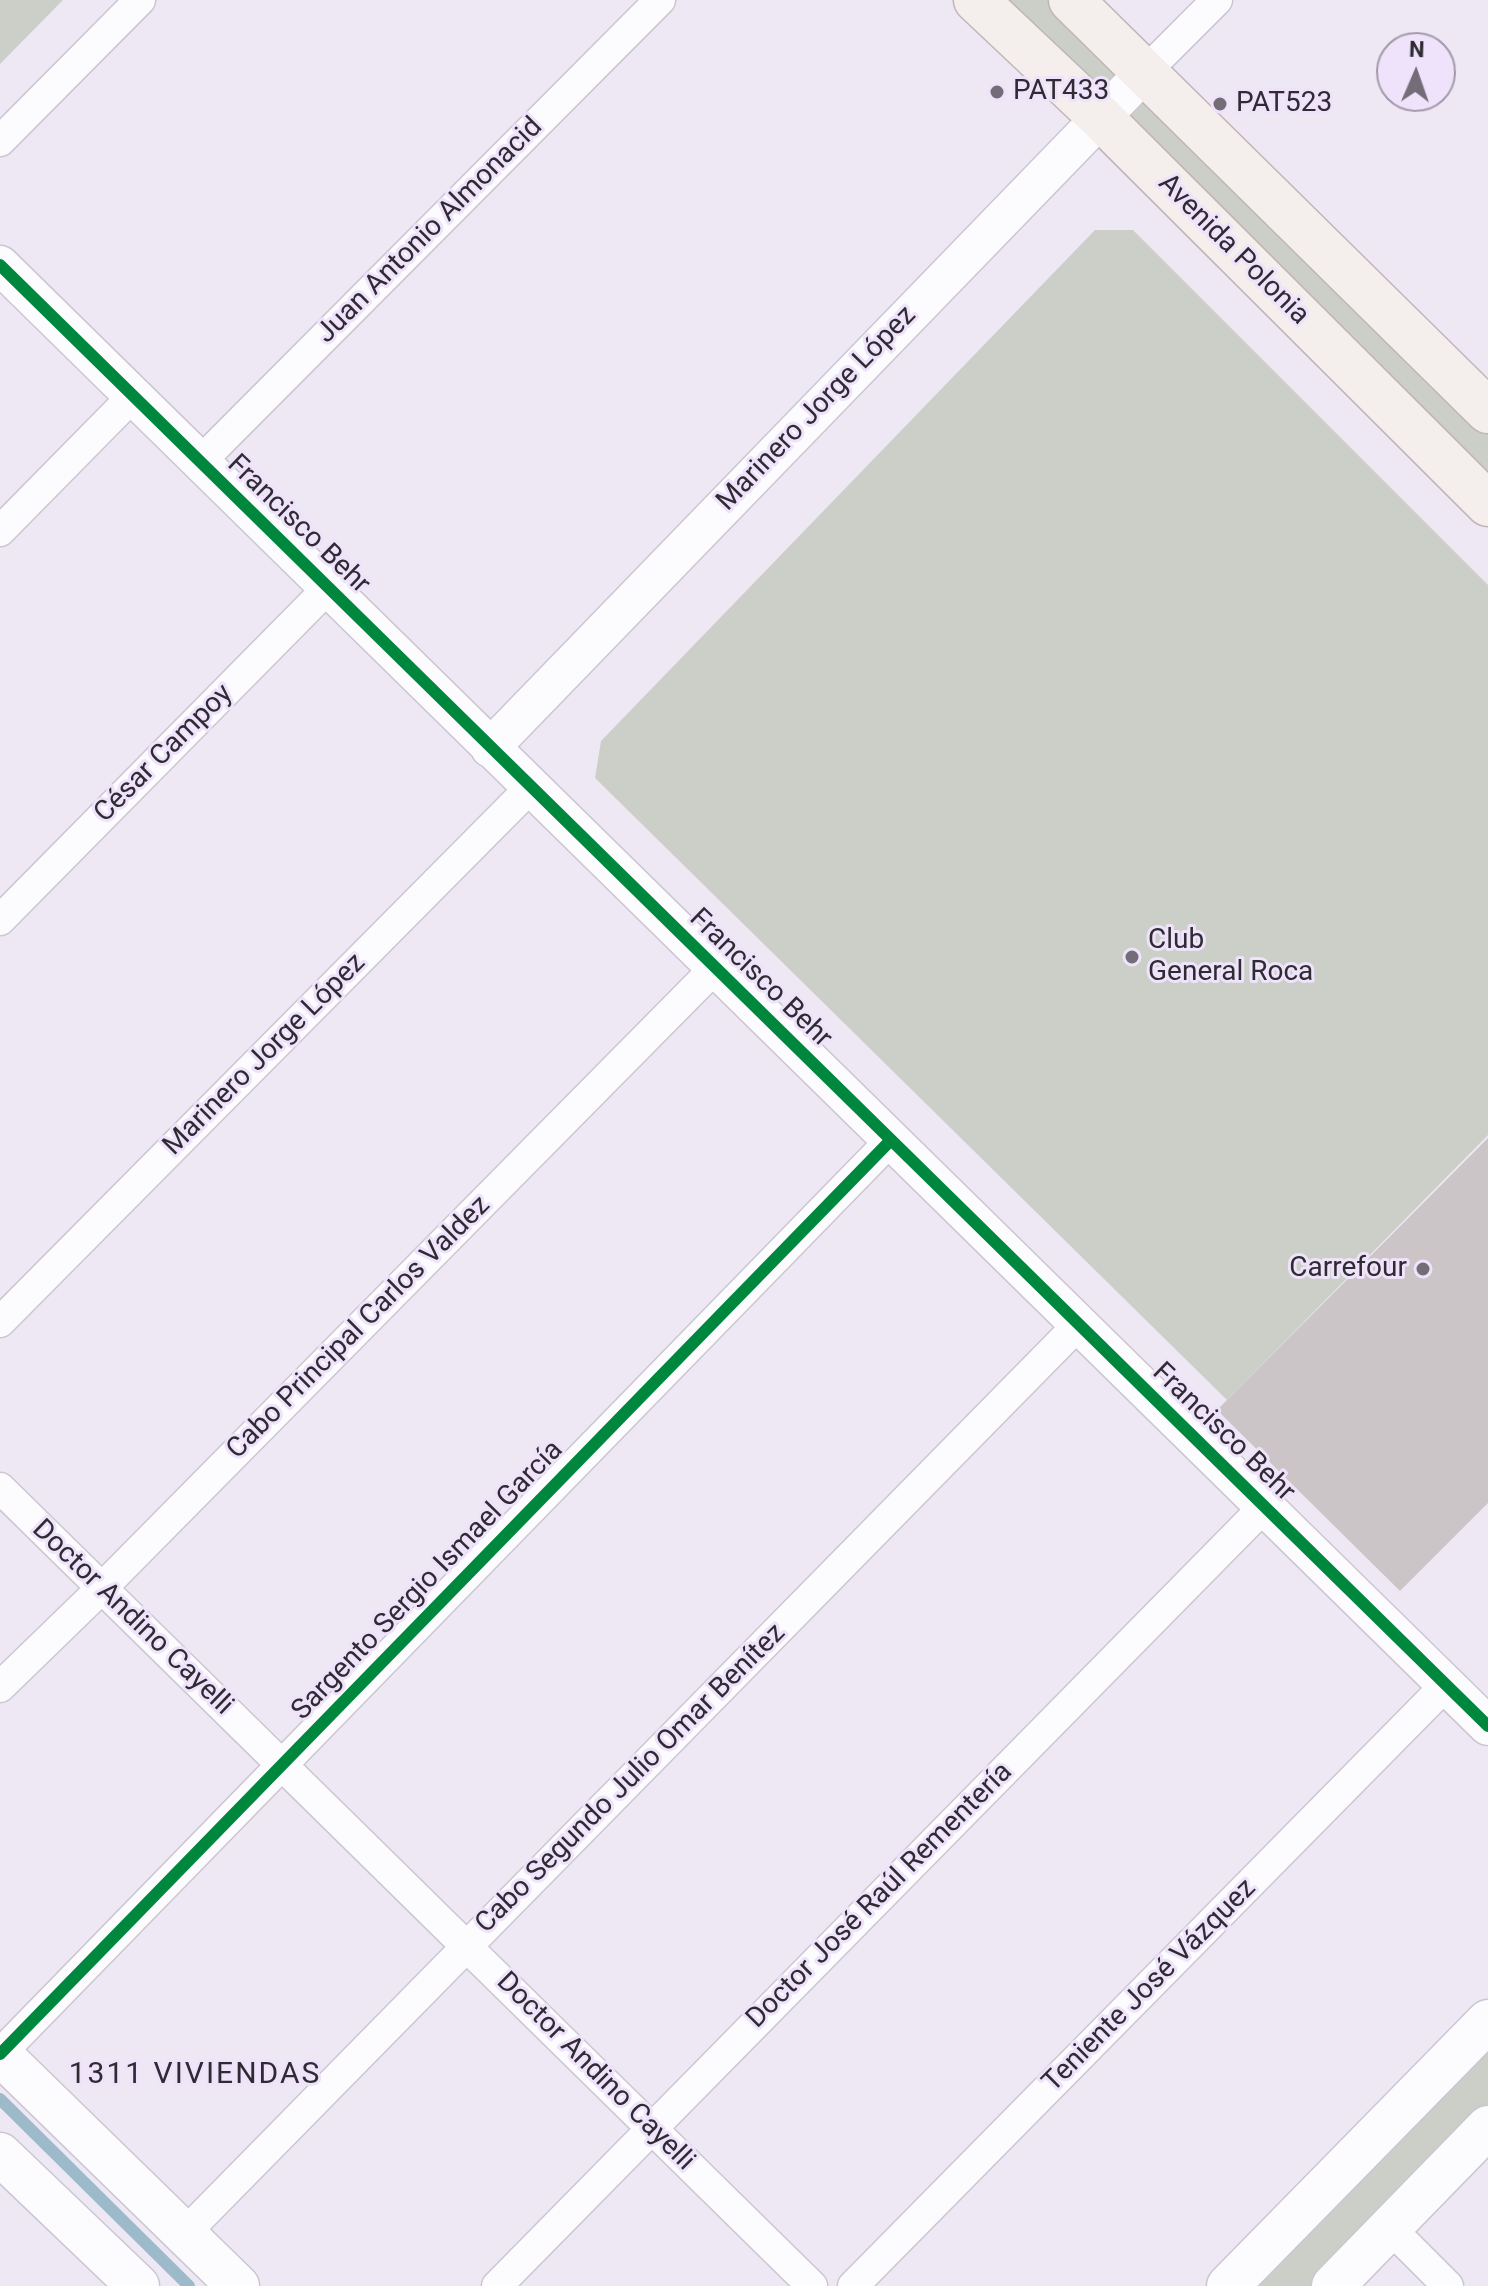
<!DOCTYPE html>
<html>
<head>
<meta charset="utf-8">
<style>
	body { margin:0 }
	#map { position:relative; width:1488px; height:2286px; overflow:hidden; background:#eee8f5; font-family:Roboto,sans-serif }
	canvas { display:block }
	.north { position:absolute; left:1376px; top:32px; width:80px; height:80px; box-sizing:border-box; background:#eee3fa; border:2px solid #a299aa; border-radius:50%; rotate:2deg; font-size:22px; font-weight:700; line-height:32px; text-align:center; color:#2f2b33 }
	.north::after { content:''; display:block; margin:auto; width:28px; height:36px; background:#726d77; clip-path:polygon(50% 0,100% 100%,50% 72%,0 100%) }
</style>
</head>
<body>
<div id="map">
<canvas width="1488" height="2286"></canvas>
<div class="north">N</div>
</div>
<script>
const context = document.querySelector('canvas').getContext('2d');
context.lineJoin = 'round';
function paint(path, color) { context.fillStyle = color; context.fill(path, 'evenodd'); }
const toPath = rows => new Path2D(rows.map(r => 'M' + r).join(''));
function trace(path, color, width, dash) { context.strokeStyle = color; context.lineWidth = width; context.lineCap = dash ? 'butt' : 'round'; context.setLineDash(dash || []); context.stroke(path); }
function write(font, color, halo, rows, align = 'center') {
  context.font = font + ' Roboto,sans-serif'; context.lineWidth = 6; context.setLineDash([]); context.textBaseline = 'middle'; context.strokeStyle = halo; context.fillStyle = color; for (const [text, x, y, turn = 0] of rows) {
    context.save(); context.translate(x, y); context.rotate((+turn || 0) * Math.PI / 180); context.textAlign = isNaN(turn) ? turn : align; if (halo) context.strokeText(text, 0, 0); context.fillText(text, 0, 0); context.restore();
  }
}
paint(toPath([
	[0,0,63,0,0,64],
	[976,0,1071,0,1488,411,1488,504],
	[1095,230,1133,230,1488,585,1488,1135,1227,1400,595,778,601,741],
	[1488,2021,1488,2127,1333,2286,1228,2286]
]), '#cbcfc8');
trace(toPath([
	[0,2099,189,2286]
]), '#9dbaca', 12);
paint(toPath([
	[1488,1138,1488,1503,1400,1591,1217,1410]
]), '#ccc5c8');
const minor = toPath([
	[1145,72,1217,0],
	[0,141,140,0],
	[200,462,660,0],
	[0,531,133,396],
	[0,920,328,588],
	[0,1322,531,787],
	[0,1488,812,2286],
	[0,1687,102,1588,715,968],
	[0,2054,891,1140],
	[1390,2228,1448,2286],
	[185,2233,1078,1325],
	[497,2286,1264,1507],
	[853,2286,1446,1685]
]);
const tertiary = toPath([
	[0,265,1488,1726],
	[490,748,1145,72]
]);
const secondary = toPath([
	[0,2054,238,2286],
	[0,2154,138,2286],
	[1228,2286,1488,2021],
	[1333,2286,1488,2127]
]);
const primary = toPath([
	[976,0,1100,117,1488,504],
	[1071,0,1488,411]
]);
trace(minor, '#cbc6d1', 33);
trace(tertiary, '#cbc6d1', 41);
trace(secondary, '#cbc6d1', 45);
trace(primary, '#c1b5b6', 47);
trace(minor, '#fcfcfe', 30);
trace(tertiary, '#fcfcfe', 38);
trace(secondary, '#fcfcfe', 42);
trace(primary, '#f4eeec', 44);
trace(toPath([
	[0,265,1488,1726],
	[0,2054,891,1140]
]), '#00873e', 12);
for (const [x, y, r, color] of [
	[997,92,8,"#726d77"],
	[1220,104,8,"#726d77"],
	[1132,957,8,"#726d77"],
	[1423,1269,8,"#726d77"]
]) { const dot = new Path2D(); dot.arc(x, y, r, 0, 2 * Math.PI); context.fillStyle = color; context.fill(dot); trace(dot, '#eee3fa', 3); }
write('28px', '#2f2b33', '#eee3fa', [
	["PAT433",1013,92],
	["PAT523",1236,104],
	["Club",1148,941],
	["General Roca",1148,973],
	["Carrefour",1407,1269,"right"]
], 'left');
write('28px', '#2f2b33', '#eee3fa', [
	["Juan Antonio Almonacid",430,231,-45],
	["Avenida Polonia",1233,250,45],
	["Marinero Jorge López",817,409,-46],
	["Francisco Behr",298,525,44],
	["César Campoy",164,754,-45],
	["Francisco Behr",760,979,44],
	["Marinero Jorge López",265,1055,-45],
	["Cabo Principal Carlos Valdez",359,1328,-45],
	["Francisco Behr",1223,1433,44],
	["Sargento Sergio Ismael García",428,1581,-46],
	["Doctor Andino Cayelli",132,1618,44],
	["Cabo Segundo Julio Omar Benítez",631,1779,-45],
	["Doctor José Raúl Rementería",880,1896,-45],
	["Teniente José Vázquez",1150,1986,-45],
	["Doctor Andino Cayelli",595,2072,45]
]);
context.letterSpacing = '2px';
write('30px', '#2f2b33', '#eee3fa', [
	["1311 VIVIENDAS",195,2075]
]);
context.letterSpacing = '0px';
</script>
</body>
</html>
